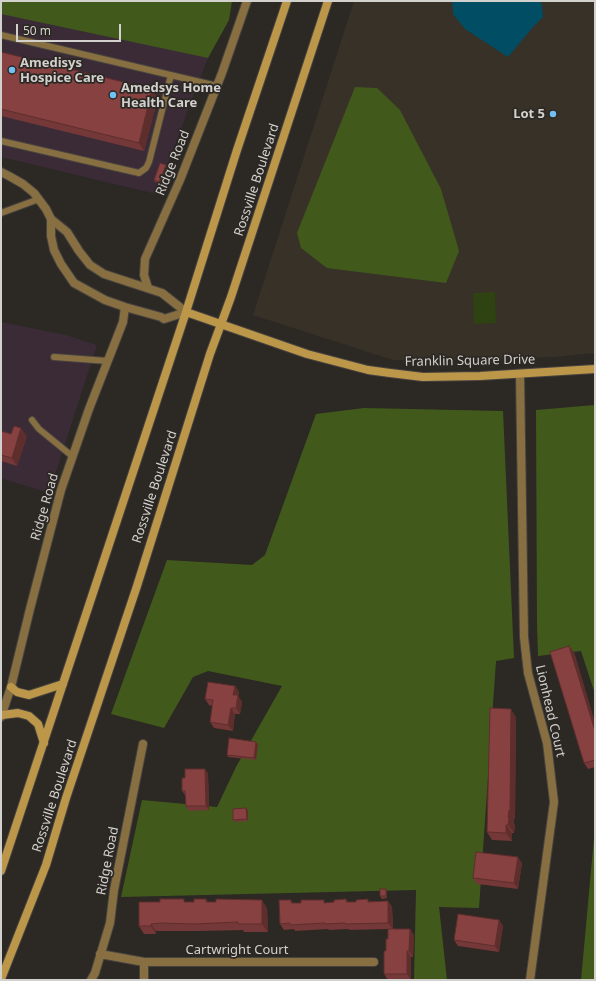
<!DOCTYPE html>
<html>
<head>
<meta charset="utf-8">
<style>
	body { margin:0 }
	#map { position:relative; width:596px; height:981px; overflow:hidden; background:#2c2824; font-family:"Noto Sans",sans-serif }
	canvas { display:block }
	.frame { position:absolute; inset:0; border:2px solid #d3d1ce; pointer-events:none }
	.scale { position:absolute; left:16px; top:24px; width:105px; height:18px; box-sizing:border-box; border:2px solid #d3d1ce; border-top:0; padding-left:5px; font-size:12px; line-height:14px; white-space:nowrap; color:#d3d1ce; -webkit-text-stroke:3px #2c2824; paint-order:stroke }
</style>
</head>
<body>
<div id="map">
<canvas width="596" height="981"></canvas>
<div class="frame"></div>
<div class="scale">50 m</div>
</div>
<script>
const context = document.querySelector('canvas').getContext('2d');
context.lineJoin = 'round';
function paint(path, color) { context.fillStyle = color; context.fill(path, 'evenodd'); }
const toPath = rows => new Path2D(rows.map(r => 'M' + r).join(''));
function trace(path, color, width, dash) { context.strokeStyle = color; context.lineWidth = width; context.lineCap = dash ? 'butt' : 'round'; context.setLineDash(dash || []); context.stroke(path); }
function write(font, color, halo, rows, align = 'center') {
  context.font = font + ' "Noto Sans",sans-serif'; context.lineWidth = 3.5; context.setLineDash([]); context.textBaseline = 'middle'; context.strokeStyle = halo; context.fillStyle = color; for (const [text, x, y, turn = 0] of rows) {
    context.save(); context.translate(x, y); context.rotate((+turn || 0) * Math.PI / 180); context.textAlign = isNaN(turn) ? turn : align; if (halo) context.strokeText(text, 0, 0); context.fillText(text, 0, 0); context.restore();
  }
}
paint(toPath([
	[1,12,83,29,208,58,156,194,1,157],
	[1,322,66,335,97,345,49,493,1,478]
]), '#3a2b37');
paint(toPath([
	[354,1,595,1,595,353,554,357,477,360,393,360,253,315]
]), '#383128');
paint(toPath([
	[495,292,496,323,474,324,473,293]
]), '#2f4212');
paint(toPath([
	[1,1,232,1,229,20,208,58,1,14],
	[355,87,377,88,400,110,441,189,459,251,446,283,327,268,301,248,297,233],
	[595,405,595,694,581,651,538,656,537,625,536,410],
	[364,408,503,411,514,658,496,661,479,908,439,907,447,980,414,980,416,890,121,897,142,800,217,807,236,767,282,686,208,671,193,677,164,728,111,714,167,560,252,565,265,555,316,414],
	[595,827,595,980,581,980]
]), '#415a1b');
paint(toPath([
	[452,1,540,1,542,5,543,17,533,27,508,57,465,29,453,14]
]), '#004d64');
const lane = toPath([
	[1,35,217,86],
	[1,141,139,173,146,168,149,162,171,75],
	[1,213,39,199],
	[54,357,108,361],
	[32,420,39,429,72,456]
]);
const street = toPath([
	[1,172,9,176,23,184,34,193,46,209,51,219,67,232,79,251,90,265,104,274,162,293,186,312],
	[51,219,51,236,54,250,61,264,74,283,105,300,125,307,161,317,164,319,186,312],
	[148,288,144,275,145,259,180,180,222,73,247,1],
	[520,374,524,637,528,673,547,743,554,802,530,980],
	[1,717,11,687,30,609,61,490,89,409,123,322,125,307],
	[100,954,144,962,374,962],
	[144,962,144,980],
	[91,980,95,973,110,923,114,890,143,744]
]);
const secondary = toPath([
	[186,312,307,354,368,370,390,373,423,377,480,376,595,369],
	[11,687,17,692,29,695,63,684],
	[2,715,18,713,29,716,38,724,44,743],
	[1,871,186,312,237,150,287,1],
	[1,979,46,865,66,798,137,586,210,354,231,297,328,1]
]);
trace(lane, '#47433f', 8);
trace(street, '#47433f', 10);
trace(secondary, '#47433f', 10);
trace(lane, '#876f42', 6);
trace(street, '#876f42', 8);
trace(secondary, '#bc974a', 8);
paint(toPath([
	[1,52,158,97,144,151,1,116],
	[167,167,161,184,155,182,154,180],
	[1,431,11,434,27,436,17,466,1,461],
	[574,652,595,723,595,767,588,769,584,763],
	[235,686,239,692,238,696,242,702,240,714,235,714,233,731,214,728,210,722,213,706,209,705,205,699],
	[516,717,515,819,514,818,514,824,515,825,514,833,512,833,512,841,492,840,487,832],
	[258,744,256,760,228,757,227,755],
	[208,773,209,810,189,811,186,806,185,795,182,791,185,778],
	[248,810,248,821,235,822,233,820],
	[522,863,518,889,477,884,473,878],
	[386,889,387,891,387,898,382,899,380,896],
	[206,899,208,902,267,908,268,932,244,932,243,930,200,931,156,931,156,934,144,934,139,926,185,902,194,902],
	[346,899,348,902,388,901,392,907,393,929,414,935,413,957,411,957,411,980,388,980,384,974,386,951,388,939,388,929,349,930,349,929,329,930,328,929,295,931,294,929,284,930,280,924,291,900,293,903,326,903,334,902],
	[499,920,503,926,499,952,458,946,454,940]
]), '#733837');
paint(toPath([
	[152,89,158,97,144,151,139,143],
	[166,165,167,167,161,184,159,182],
	[21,428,27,436,17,466,12,458],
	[569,646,574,652,595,723,595,731],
	[235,686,239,692,238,696,242,702,240,714,236,708,233,695],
	[231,708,235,714,233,731,228,725],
	[511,709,516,717,515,819,510,811],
	[256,742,258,744,256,760,254,758],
	[205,769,208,773,209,810,206,806],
	[246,808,248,810,248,821,247,819],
	[509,810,514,818,514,824,515,825,514,833,508,825],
	[506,825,512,833,512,841,506,833],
	[518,857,522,863,518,889,514,883],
	[386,889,387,891,387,898,386,896],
	[262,900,267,908,268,932,262,924],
	[388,901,392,907,393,929,388,923],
	[499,920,503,926,499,952,495,946],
	[151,924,156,931,156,934,151,926],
	[410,929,414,935,413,957,409,951],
	[407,951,411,957,411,980,407,974]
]), '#5e2e2d');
const building = toPath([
	[1,52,152,89,139,143,1,109,1,52],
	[160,163,166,165,159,182,154,180,160,163],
	[14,426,21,428,12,458,1,455,1,431,11,434,14,426],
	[569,646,595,731,595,760,584,763,550,652,569,646],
	[208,682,235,686,233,695,238,695,236,708,231,708,228,725,210,722,213,700,205,699,208,682],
	[490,708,511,709,510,811,509,810,508,817,509,817,508,825,506,825,506,833,487,832,490,708],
	[229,738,256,742,254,758,227,755,229,738],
	[185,769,205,769,206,806,186,806,185,791,182,791,182,778,185,778,185,769],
	[246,808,247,819,233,820,233,809,246,808],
	[476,852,518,857,514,883,473,878,476,852],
	[380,889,386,889,386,896,380,896,380,889],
	[160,899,184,899,184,902,194,902,194,899,206,899,206,902,216,902,216,899,262,900,262,924,238,924,238,922,194,924,161,923,151,924,151,926,139,926,139,902,160,902,160,899],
	[346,899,346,902,356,902,356,900,368,899,368,902,388,901,388,923,345,924,345,923,325,924,325,923,290,925,290,923,280,924,279,900,291,900,291,903,301,903,301,900,324,900,324,903,334,902,334,900,346,899],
	[458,914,499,920,495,946,454,940,458,914],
	[388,929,410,929,409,951,407,951,407,974,384,974,384,951,386,951,386,939,388,939,388,929]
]);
paint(building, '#864140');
trace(building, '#5e2e2d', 1);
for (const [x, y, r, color] of [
	[12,70,4,"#72c1f5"],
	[113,95,4,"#72c1f5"],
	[553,114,4,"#72c1f5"]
]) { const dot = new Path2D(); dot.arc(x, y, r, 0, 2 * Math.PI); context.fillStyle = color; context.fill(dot); trace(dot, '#2c2824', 1.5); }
write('bold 13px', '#d3d1ce', '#2c2824', [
	["Amedisys",20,63],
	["Hospice Care",20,78],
	["Amedsys Home",121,88],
	["Health Care",121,103],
	["Lot 5",545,114,"right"]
], 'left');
write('13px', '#d3d1ce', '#2c2824', [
	["Ridge Road",173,163,-68],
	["Rossville Boulevard",257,180,-72],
	["Franklin Square Drive",470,361,-1],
	["Rossville Boulevard",155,487,-72],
	["Ridge Road",45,507,-74],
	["Lionhead Court",550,711,77],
	["Rossville Boulevard",55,796,-72],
	["Ridge Road",108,861,-79],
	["Cartwright Court",237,950]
]);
</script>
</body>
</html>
